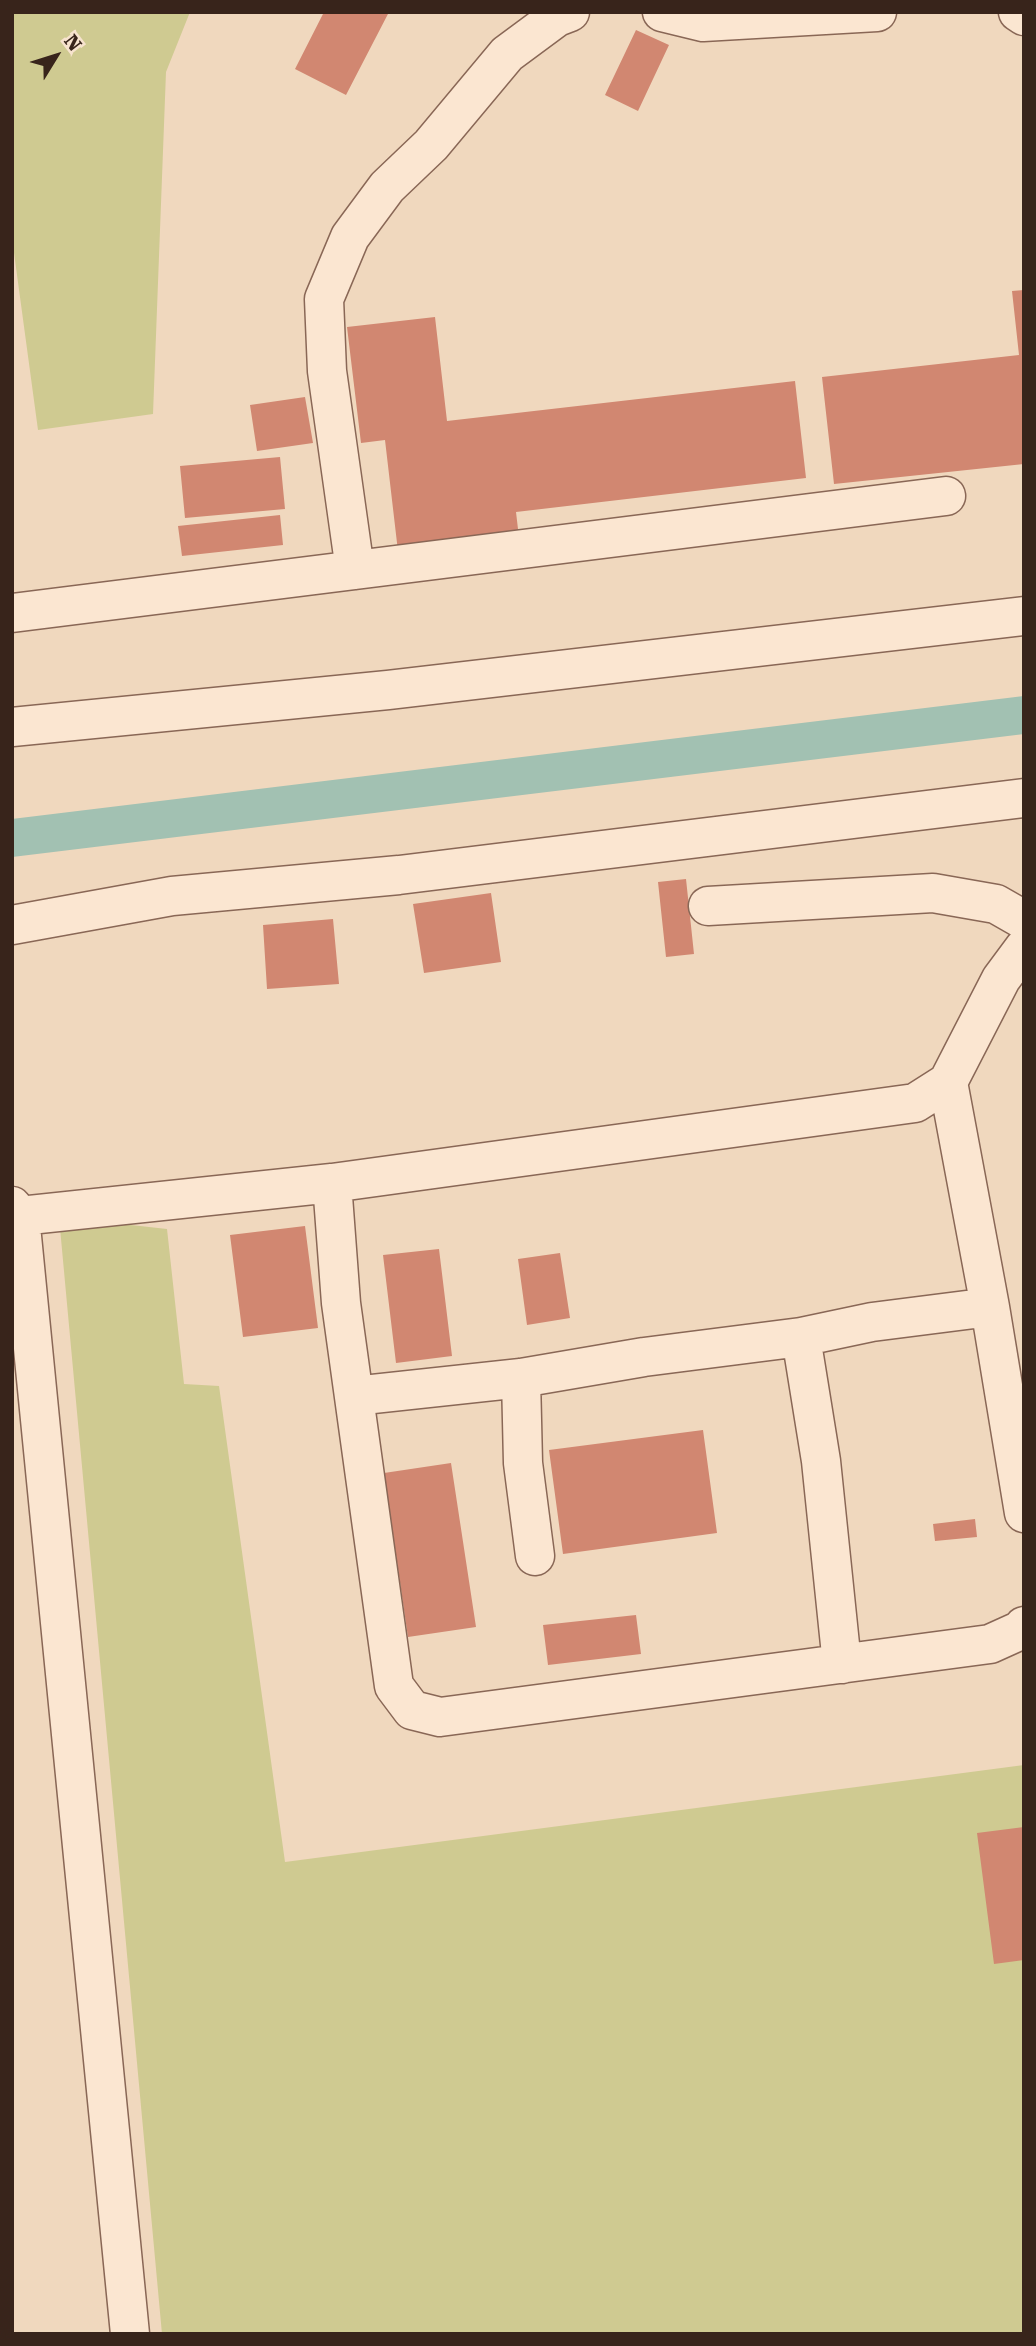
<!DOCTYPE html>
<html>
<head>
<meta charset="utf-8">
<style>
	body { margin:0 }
	#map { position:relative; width:1036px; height:2346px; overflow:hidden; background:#f0d8be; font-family:"Roboto Serif",serif }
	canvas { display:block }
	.frame { position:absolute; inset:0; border:14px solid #38241b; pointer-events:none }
	.north { position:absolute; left:21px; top:21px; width:70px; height:70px; -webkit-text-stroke:5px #f7e3ce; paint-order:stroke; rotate:52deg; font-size:19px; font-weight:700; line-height:28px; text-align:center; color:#38241b }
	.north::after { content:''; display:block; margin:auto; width:24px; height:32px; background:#38241b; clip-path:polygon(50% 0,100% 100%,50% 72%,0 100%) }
</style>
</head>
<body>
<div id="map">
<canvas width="1036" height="2346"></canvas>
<div class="frame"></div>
<div class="north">N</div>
</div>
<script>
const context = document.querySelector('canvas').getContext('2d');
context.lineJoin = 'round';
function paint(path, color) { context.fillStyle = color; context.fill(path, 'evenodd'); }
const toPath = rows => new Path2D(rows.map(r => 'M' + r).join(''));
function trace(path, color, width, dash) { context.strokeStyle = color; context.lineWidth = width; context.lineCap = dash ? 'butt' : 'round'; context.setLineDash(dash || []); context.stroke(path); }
paint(toPath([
	[12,12,190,12,166,72,153,414,38,430,12,238],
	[59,1217,167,1229,184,1384,219,1386,285,1862,1024,1765,1024,2334,162,2334]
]), '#cfca91');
trace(toPath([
	[12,838,1024,715]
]), '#a2c1b2', 38);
paint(toPath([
	[324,12,389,12,346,95,295,69],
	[636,30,669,45,638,111,605,95],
	[1024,290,1024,464,834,484,822,377,1019,355,1012,291],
	[435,317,447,421,795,381,806,478,516,512,520,546,399,560,385,440,361,443,347,327],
	[305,397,313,443,257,451,250,405],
	[280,457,285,509,185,518,180,466],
	[280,515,283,545,182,556,178,526],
	[686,879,694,954,666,957,658,882],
	[491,893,501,962,424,973,413,904],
	[333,919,339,984,267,989,263,925],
	[305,1226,318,1328,243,1337,230,1235],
	[439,1249,452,1356,396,1363,383,1255],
	[560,1253,570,1318,527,1325,518,1259],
	[703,1430,717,1533,563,1554,549,1450],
	[451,1463,476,1627,408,1637,384,1473],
	[975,1519,977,1537,935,1541,933,1524],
	[636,1615,641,1654,548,1665,543,1625],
	[1024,1827,1024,1960,994,1964,977,1833]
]), '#d18771');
const minor = toPath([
	[662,12,703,22,877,12],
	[1018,12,1024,16],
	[355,570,327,371,324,299,350,237,387,187,431,145,507,54,557,17,570,12],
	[12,613,946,496],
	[12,727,388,690,1024,616],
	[708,906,933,893,996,904,1024,920],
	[12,925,172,896,399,875,1024,798],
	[948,1082,990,1307,1024,1513],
	[332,1183,341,1303,394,1686,412,1710,440,1717,990,1644,1021,1630,1024,1626],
	[12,1206,20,1216,332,1183,915,1103,948,1082,1001,979,1024,948],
	[20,1216,130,2334],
	[801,1337,821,1461,842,1664],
	[521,1378,523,1463,535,1556],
	[354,1396,521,1378,644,1357,801,1337,872,1322,990,1307]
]);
trace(minor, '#896756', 41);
trace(minor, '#fbe6d1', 38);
</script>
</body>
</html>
